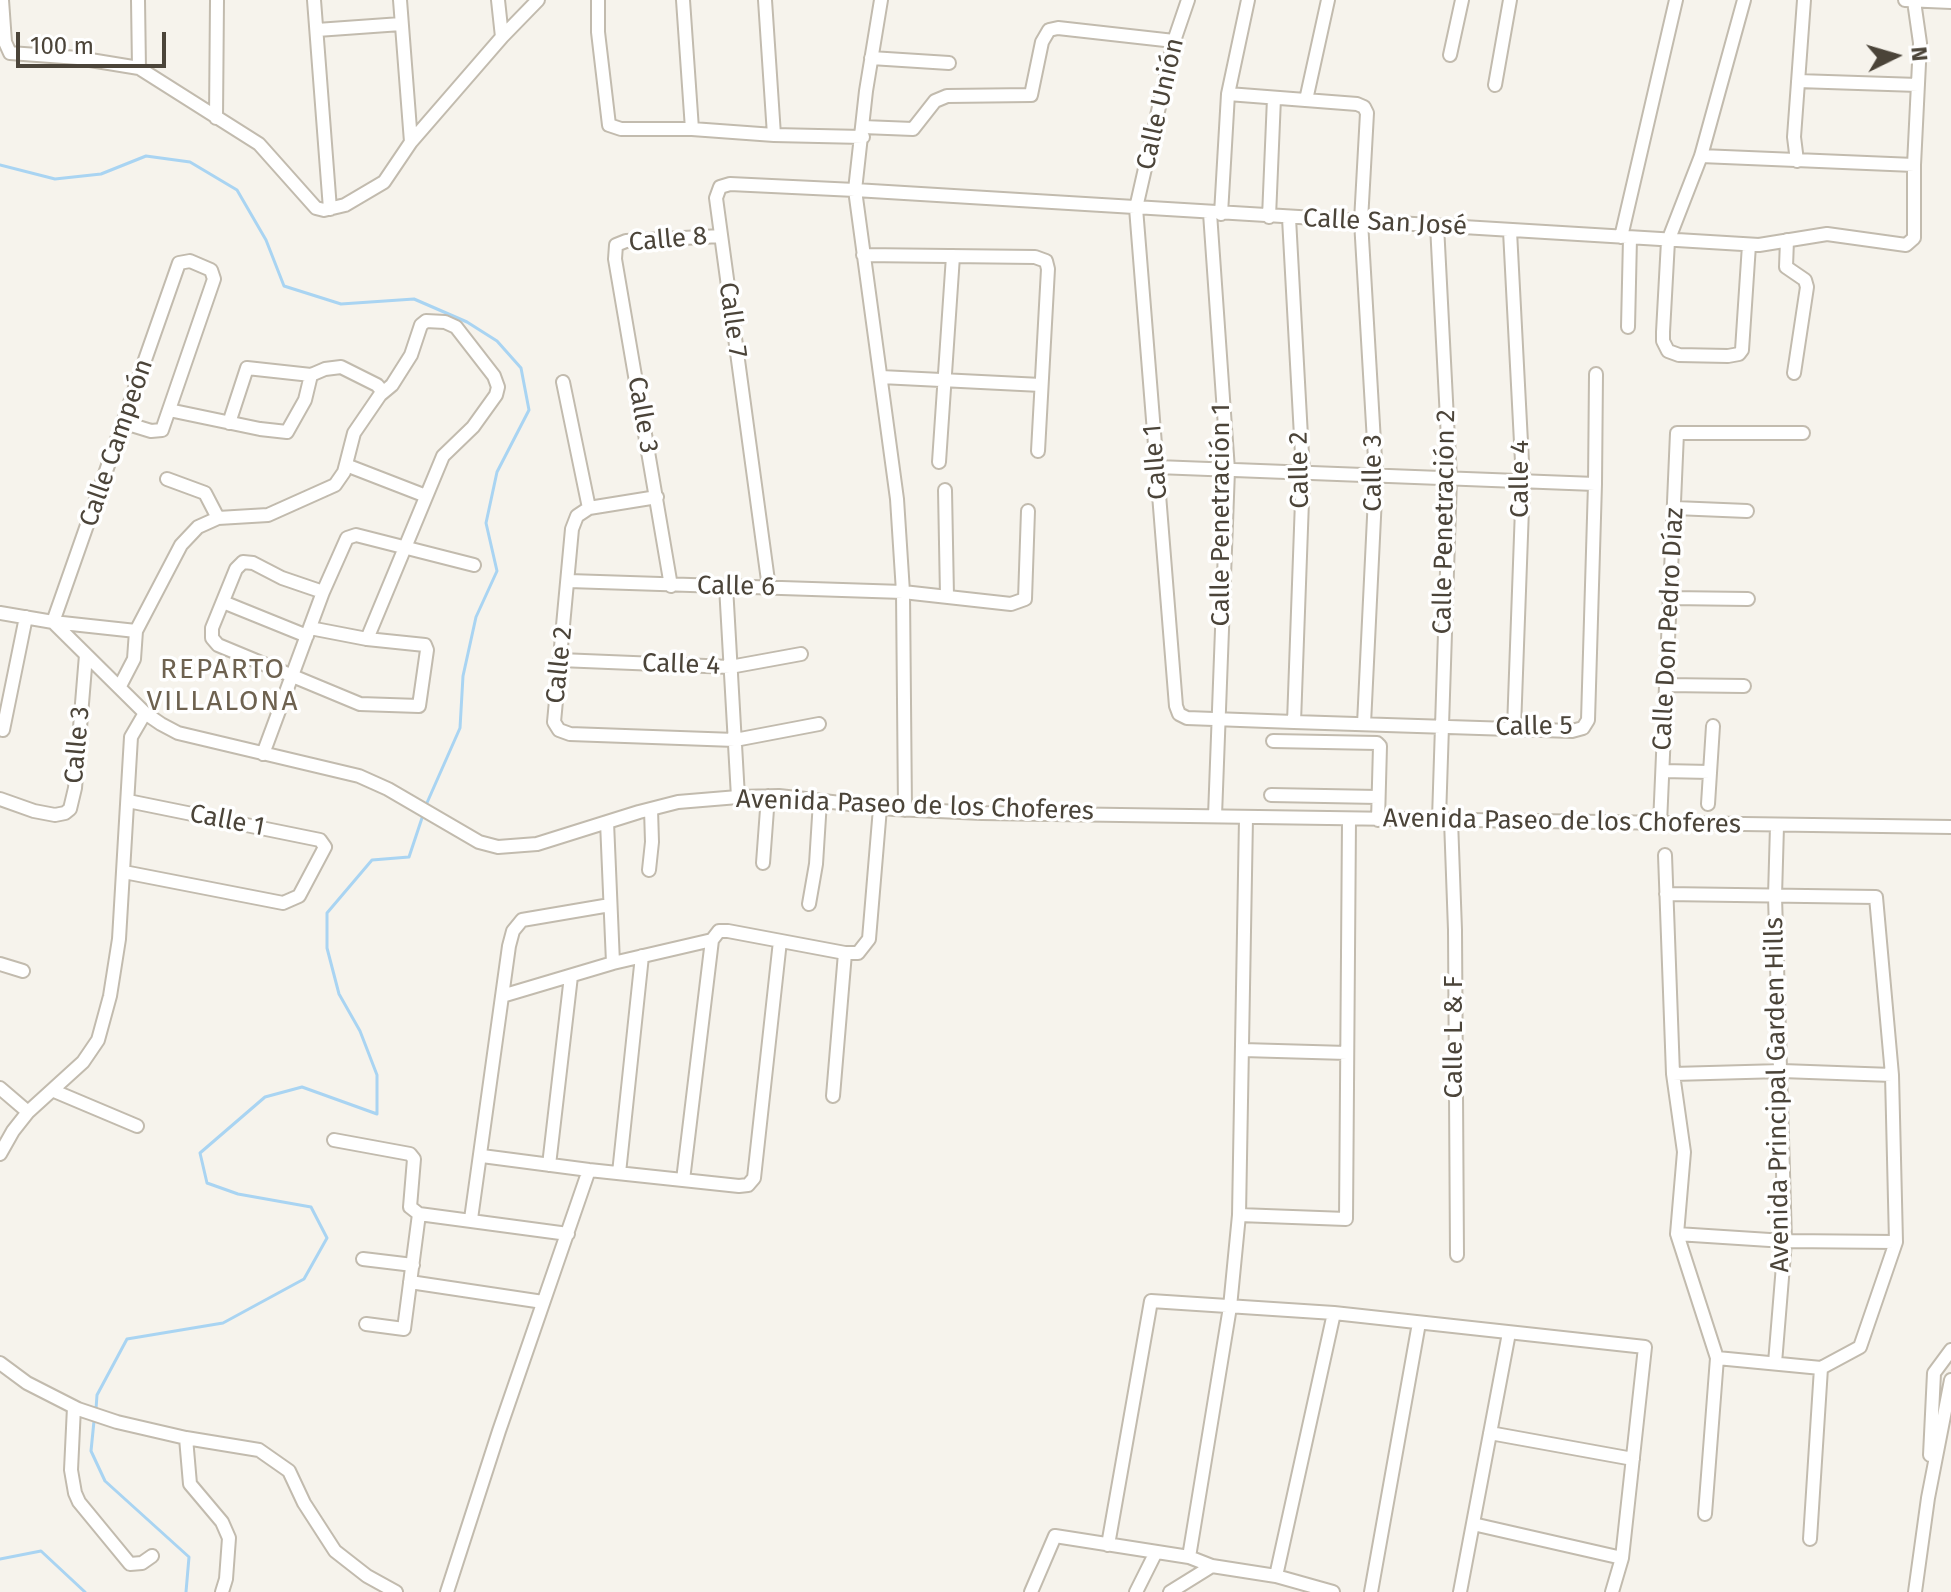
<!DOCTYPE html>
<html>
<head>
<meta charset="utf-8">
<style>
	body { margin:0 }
	#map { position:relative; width:1951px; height:1592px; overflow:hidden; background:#f6f3ec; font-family:"Fira Sans",sans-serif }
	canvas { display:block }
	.north { position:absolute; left:1855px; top:16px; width:80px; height:80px; -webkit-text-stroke:6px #fff; paint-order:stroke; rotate:85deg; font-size:22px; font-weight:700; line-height:32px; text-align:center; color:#4b4439 }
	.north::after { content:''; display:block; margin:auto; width:28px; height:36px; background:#4b4439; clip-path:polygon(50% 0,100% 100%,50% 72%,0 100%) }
	.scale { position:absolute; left:16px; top:32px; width:150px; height:36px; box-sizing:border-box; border:4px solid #4b4439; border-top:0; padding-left:10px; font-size:24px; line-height:28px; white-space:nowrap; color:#4b4439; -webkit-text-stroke:6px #fff; paint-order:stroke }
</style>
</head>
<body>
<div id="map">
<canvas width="1951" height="1592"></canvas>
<div class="north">N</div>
<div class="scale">100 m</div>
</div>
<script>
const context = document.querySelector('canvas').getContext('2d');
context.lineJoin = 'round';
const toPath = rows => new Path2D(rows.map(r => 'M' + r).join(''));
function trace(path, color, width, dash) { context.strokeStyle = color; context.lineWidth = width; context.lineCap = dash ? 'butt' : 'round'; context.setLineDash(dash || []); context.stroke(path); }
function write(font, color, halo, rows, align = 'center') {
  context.font = font + ' "Fira Sans",sans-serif'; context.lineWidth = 7; context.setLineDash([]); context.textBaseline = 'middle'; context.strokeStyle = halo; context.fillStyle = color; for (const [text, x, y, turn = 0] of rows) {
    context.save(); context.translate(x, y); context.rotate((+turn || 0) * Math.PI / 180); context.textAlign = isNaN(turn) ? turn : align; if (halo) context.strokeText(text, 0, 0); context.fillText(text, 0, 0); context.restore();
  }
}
trace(toPath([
	[0,165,55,179,101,174,146,156,190,162,237,190,266,240,284,286,341,304,414,299,467,322,497,341,521,368,529,410,497,472,486,523,497,571,476,617,463,676,460,728,426,805],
	[96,1409,97,1395,127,1339,223,1323,304,1279,327,1238,311,1207,238,1194,207,1183,200,1153,265,1097,302,1087,377,1114,377,1075,360,1031,339,994,327,948,327,913,372,860,409,857,424,812],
	[94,1421,91,1451,105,1481,189,1557,186,1592],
	[0,1559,41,1551,85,1592]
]), '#a9d4f2', 3);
const minor = toPath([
	[2,0,5,42,10,53,78,58,139,68,259,144,316,208,324,210,345,205,384,182,411,142,502,37,538,0],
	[138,0,139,68],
	[314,0,330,209],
	[400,0,411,142],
	[498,0,502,37],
	[598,0,598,32,609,125,621,129,692,129,774,135,863,137],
	[683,0,692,129],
	[765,0,774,135],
	[881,0,866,91,855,190,897,499,903,592,905,810],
	[1188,0,1174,41,1136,208,1176,706,1179,714,1187,718,1294,722,1572,731,1583,728,1588,720,1595,484,1596,374],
	[1744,0,1701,156,1668,241,1663,332,1663,341,1668,351,1679,355,1728,356,1739,354,1742,350,1749,245],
	[1905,0,1951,2],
	[317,30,401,24],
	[1450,55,1462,0],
	[871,58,949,63],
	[1798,81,1918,85],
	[1495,85,1510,0],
	[1228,94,1357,104,1364,107,1367,113,1361,221,1376,476,1364,724],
	[1306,100,1328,0],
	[216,118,217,0],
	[863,127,913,129,935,101,947,96,1031,95,1042,42,1049,30,1058,28,1174,41],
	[1701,156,1914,165,1920,43,1914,1],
	[1797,161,1794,137,1804,0],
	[1210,213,1228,470,1215,816],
	[1221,214,1228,94,1248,0],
	[1269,217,1274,98],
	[1289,218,1303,473,1294,722],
	[1437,225,1450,478,1439,819],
	[1510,231,1523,481,1514,728],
	[1621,237,1676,0],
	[1787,240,1786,267,1805,280,1807,287,1794,373],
	[863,255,1035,257,1046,261,1048,269,1038,451],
	[1628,327,1630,238],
	[881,377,1041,385],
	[563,382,589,508],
	[169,410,260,429,287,432,305,400,311,375],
	[229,423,247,368,311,375,325,369,341,367,377,385,383,392],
	[939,462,953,256],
	[346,465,426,496],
	[1157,467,1595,484],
	[167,479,205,493,218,518],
	[945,490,947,596],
	[657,497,589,508,577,516,572,529,554,722,559,730,570,734,735,740,819,724],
	[1675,508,1747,511],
	[569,581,903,592,1011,604,1025,599,1028,511],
	[671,586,615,259,616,245,626,241,721,236],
	[726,586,738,797],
	[769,588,716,198,720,187,730,184,855,190,1759,245,1827,234,1906,245,1914,238,1914,165],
	[1670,598,1748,599],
	[223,602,307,636],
	[0,613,53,622,136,631,181,545,198,527,218,518,268,515,335,485,344,472,354,433,380,395,392,385,411,355,421,325,426,321,445,322,456,327,494,376,498,387,496,395,473,427,443,456,367,639],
	[53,622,145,713,161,724,178,733,359,776,388,789,479,842,498,847,537,844,639,812,678,802,738,797,779,796,894,809,982,813,1951,827],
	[53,622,179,263,190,261,211,270,214,279,162,430,151,431,125,423],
	[310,628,367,639,425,645,427,650,419,706,360,704,218,645,212,638,212,628,236,569,243,562,253,563,282,578,323,592],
	[560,660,730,667,801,654],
	[1666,685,1744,686],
	[120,686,134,659,136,631],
	[3,730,26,617],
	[1273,741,1377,743,1380,746,1378,820],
	[263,754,323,592,347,538,356,535,474,565],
	[1663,771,1710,772],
	[1271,795,1378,797],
	[0,799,34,811,55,815,65,813,70,809,75,788,86,655],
	[1708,804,1713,726],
	[1451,820,1455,930,1457,1255],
	[607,822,613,963],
	[1660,824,1677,433,1803,433],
	[1665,855,1673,1074,1684,1152,1677,1234,1717,1358,1705,1514],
	[763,863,768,796],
	[649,870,652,842,651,809],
	[124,872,283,903,299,896,325,847,320,840,128,801],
	[1666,894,1876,897,1892,1075,1896,1242,1860,1347,1821,1368,1717,1358],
	[809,904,816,864,820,801],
	[0,964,23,971],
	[502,996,613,963,712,940],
	[1243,1050,1347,1053],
	[1673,1074,1782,1071,1892,1075],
	[0,1088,28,1112],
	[54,1091,137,1126],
	[833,1096,845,953],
	[334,1140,410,1154,414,1159,410,1207,419,1214,568,1234],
	[0,1154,13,1131,28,1112,83,1062,98,1040,110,996,119,939,131,737,145,713],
	[482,1156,589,1170,739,1186,748,1185,754,1178,780,941],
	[549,1165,571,976],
	[619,1173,642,956],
	[683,1180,712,940,719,931,728,931,845,953,858,953,869,939,880,808],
	[1239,1215,1346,1219,1349,820],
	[471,1219,509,946,513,931,522,920,610,905],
	[1677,1234,1785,1241,1896,1242],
	[363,1259,413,1265],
	[410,1282,543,1302],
	[366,1324,404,1329,419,1214],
	[0,1363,27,1383,78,1409,117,1422,186,1438,259,1450,289,1471,304,1503,335,1551,367,1576,396,1592],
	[1775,1363,1785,1241,1775,896,1777,826],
	[74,1407,71,1470,75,1493,79,1502,130,1564,142,1563,152,1556],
	[1490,1433,1633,1459],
	[186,1438,190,1484,222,1522,229,1538,226,1579,222,1592],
	[1930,1455,1934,1373,1951,1350],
	[1473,1524,1622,1558],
	[1810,1539,1821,1368],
	[1108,1545,1151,1301,1334,1313,1645,1347,1622,1558,1612,1592],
	[1189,1557,1230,1307,1239,1215,1246,818],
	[1276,1576,1334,1313],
	[447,1592,499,1431,589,1170],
	[1031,1592,1055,1536,1189,1557,1212,1566],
	[1136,1592,1156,1552],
	[1170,1592,1212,1566,1276,1576,1333,1592],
	[1371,1592,1419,1323],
	[1460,1592,1509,1333],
	[1915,1592,1928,1498,1951,1380]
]);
trace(minor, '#c2bbae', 16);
trace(minor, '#fff', 12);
write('26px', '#4b4439', '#fff', [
	["Calle Unión",1161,104,-77],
	["Calle San José",1385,223,3],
	["Calle 8",668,240,-5],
	["Calle 7",732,320,82],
	["Calle 3",642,415,80],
	["Calle Campeón",117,443,-71],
	["Calle 1",1156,462,-95],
	["Calle 2",1300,470,-91],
	["Calle 3",1374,473,-90],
	["Calle 4",1521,479,-90],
	["Calle Penetración 1",1222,515,-90],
	["Calle Penetración 2",1445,522,-89],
	["Calle 6",736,587,1],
	["Calle Don Pedro Díaz",1669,629,-87],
	["Calle 2",560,665,-84],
	["Calle 4",681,665,2],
	["Calle 5",1534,727,-1],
	["Calle 3",78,745,-85],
	["Avenida Paseo de los Choferes",915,806,2],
	["Calle 1",227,821,11],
	["Avenida Paseo de los Choferes",1562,822,1],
	["Calle L & F",1455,1037,-90],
	["Avenida Principal Garden Hills",1778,1095,-91]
]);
context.letterSpacing = '2px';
write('28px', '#6e6250', '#fff', [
	["REPARTO",223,670],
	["VILLALONA",223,702]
]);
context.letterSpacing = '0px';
</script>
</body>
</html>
